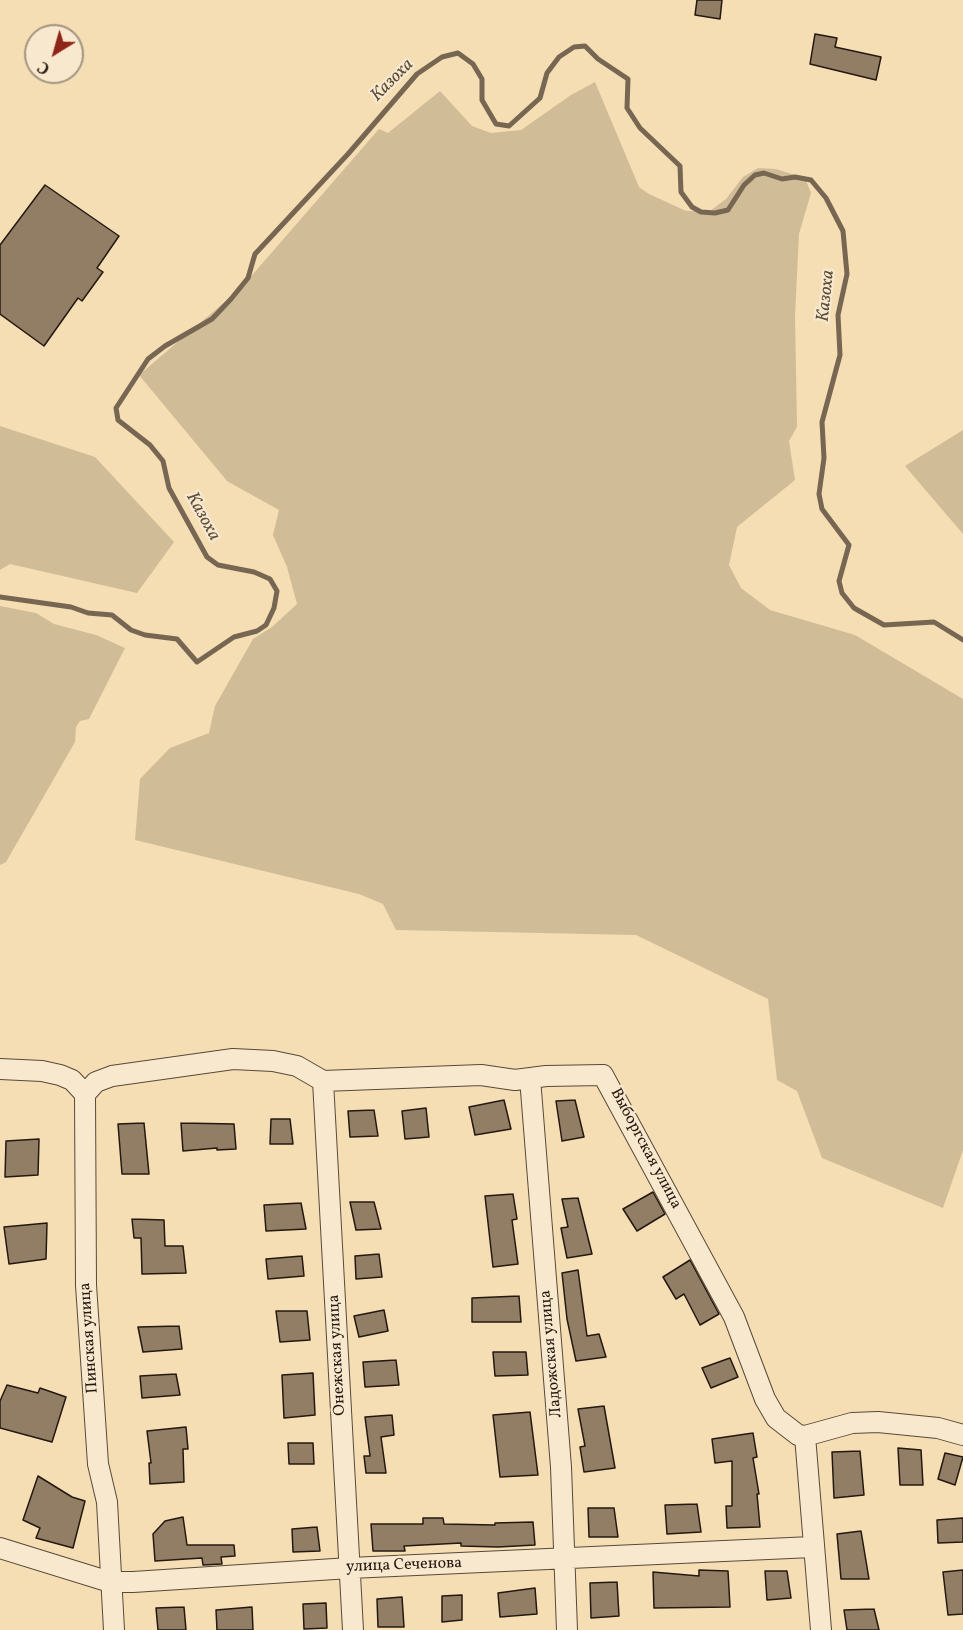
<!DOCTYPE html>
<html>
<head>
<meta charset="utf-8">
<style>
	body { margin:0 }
	#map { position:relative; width:963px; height:1630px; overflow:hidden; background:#f5ddb4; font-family:Vollkorn,serif }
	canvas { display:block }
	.north { position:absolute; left:24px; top:24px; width:60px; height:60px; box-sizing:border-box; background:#f8e9ce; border:2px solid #a39582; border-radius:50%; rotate:217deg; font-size:16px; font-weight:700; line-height:24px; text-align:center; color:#241810 }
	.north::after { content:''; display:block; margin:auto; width:21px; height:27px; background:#8f2418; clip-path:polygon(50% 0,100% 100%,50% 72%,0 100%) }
</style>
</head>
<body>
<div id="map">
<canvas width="963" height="1630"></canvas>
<div class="north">С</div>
</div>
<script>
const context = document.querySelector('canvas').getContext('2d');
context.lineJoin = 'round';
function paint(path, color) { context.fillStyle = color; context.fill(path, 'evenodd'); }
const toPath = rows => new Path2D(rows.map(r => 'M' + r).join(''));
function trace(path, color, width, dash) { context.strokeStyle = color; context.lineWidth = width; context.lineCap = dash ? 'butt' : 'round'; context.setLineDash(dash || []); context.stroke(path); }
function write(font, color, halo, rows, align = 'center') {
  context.font = font + ' Vollkorn,serif'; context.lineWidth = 4.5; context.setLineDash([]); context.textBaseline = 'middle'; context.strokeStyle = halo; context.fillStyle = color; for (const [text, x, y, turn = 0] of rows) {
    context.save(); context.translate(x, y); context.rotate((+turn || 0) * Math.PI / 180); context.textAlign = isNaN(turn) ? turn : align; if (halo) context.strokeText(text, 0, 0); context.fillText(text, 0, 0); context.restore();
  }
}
paint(toPath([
	[595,82,639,187,649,194,686,211,710,211,726,199,743,177,758,168,776,169,805,178,811,193,799,234,795,316,797,427,789,441,795,480,737,527,729,565,741,588,770,610,855,635,963,699,963,1150,943,1208,822,1158,797,1091,777,1080,768,999,636,935,396,930,383,904,359,894,135,840,140,779,170,748,209,733,215,706,253,639,272,627,297,604,287,567,273,535,279,510,227,481,139,375,240,289,379,129,388,133,440,91,472,126,491,133,521,130,571,95],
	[0,426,95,457,174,542,137,593,10,564,0,570],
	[963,430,963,534,905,466],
	[0,606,36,613,54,624,96,635,125,648,89,719,80,721,76,727,75,742,6,862,0,865]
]), '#d1bc98');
trace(toPath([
	[0,597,71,607,88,613,112,615,131,630,145,635,177,639,197,662,234,637,257,631,266,625,274,608,277,591,270,579,254,572,218,565,207,557,169,488,163,461,150,445,118,420,116,408,148,359,165,346,212,319,231,299,248,278,255,254,348,154,417,74,442,57,458,53,473,64,482,79,482,100,496,124,509,126,540,98,547,73,559,57,574,47,585,46,598,59,628,79,627,108,640,128,680,166,681,192,692,207,701,212,715,213,728,210,744,185,755,175,764,173,782,179,795,177,811,180,826,198,843,231,847,274,838,315,840,355,822,422,824,458,819,494,822,509,849,545,839,581,842,593,854,608,884,625,934,622,963,640]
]), '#776651', 5);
const building = toPath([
	[697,0,722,0,720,19,695,15,697,0],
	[815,34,837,38,835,47,881,57,876,80,810,64,815,34],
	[45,185,119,236,97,268,103,272,82,301,78,298,44,346,0,314,0,245,45,185],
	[504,1100,511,1129,475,1135,469,1107,504,1100],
	[575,1100,584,1137,562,1141,556,1101,575,1100],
	[426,1108,429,1137,405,1139,402,1111,426,1108],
	[374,1110,378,1136,350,1137,348,1111,374,1110],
	[271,1119,290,1119,293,1144,270,1144,271,1119],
	[144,1123,149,1174,122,1174,118,1124,144,1123],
	[181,1123,234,1124,236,1149,217,1150,217,1148,183,1151,181,1123],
	[39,1139,38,1175,5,1177,6,1141,39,1139],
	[653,1192,665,1214,637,1231,623,1209,653,1192],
	[513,1194,517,1219,512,1220,518,1264,493,1267,485,1196,513,1194],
	[578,1198,592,1254,567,1258,561,1228,568,1227,562,1199,578,1198],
	[350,1202,374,1202,381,1229,356,1230,350,1202],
	[301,1203,306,1229,266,1231,264,1205,301,1203],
	[132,1219,164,1220,165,1246,183,1246,186,1273,142,1274,141,1238,134,1238,132,1219],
	[47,1223,46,1259,9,1264,4,1227,47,1223],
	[379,1254,382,1277,356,1279,355,1256,379,1254],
	[302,1256,304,1276,268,1279,266,1259,302,1256],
	[690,1260,719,1314,700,1325,684,1294,676,1299,663,1277,690,1260],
	[578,1270,587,1336,599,1334,606,1357,576,1361,567,1319,562,1273,578,1270],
	[519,1296,521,1322,472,1322,472,1298,519,1296],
	[384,1310,388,1331,359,1337,354,1316,384,1310],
	[276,1311,307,1311,310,1340,280,1342,276,1311],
	[179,1326,182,1349,143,1352,138,1327,179,1326],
	[493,1352,526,1352,528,1375,495,1376,493,1352],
	[730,1358,738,1377,711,1388,702,1368,730,1358],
	[396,1360,399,1385,365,1387,363,1362,396,1360],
	[313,1373,315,1415,284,1418,282,1375,313,1373],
	[176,1374,180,1395,142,1398,140,1376,176,1374],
	[7,1385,38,1393,40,1388,66,1397,52,1442,0,1428,0,1401,7,1385],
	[604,1406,615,1468,584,1472,580,1447,585,1446,578,1409,604,1406],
	[530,1412,538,1475,500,1477,493,1415,530,1412],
	[392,1415,394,1435,381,1437,386,1473,366,1473,364,1456,370,1456,365,1417,392,1415],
	[186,1427,188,1449,183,1449,184,1482,150,1484,149,1463,151,1463,147,1431,186,1427],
	[753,1433,757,1457,753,1458,759,1494,757,1494,760,1527,727,1528,726,1506,732,1506,732,1461,715,1463,712,1439,753,1433],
	[288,1443,313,1443,314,1464,289,1464,288,1443],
	[898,1448,921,1450,923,1485,900,1485,898,1448],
	[860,1451,864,1495,834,1498,832,1452,860,1451],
	[945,1453,963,1457,955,1485,938,1479,945,1453],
	[38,1476,72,1497,85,1501,73,1548,36,1538,40,1528,23,1520,38,1476],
	[697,1504,701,1532,667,1534,665,1505,697,1504],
	[588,1508,614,1508,618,1537,589,1537,588,1508],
	[183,1517,187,1545,234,1545,235,1556,221,1557,222,1564,203,1565,202,1558,155,1561,153,1534,165,1521,183,1517],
	[423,1518,443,1518,444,1524,495,1525,495,1523,533,1522,535,1545,498,1547,461,1546,461,1543,404,1546,405,1551,373,1551,371,1524,423,1524,423,1518],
	[963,1518,963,1542,938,1543,937,1520,963,1518],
	[317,1527,320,1551,293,1552,292,1529,317,1527],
	[861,1531,869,1579,841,1579,837,1534,861,1531],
	[699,1570,728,1571,730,1607,654,1608,653,1572,699,1576,699,1570],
	[963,1570,963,1614,948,1615,943,1572,963,1570],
	[765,1571,787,1571,791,1598,767,1600,765,1571],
	[617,1582,619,1616,591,1618,590,1583,617,1582],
	[535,1588,537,1614,500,1617,498,1593,535,1588],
	[462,1595,462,1620,442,1622,442,1596,462,1595],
	[402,1597,404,1627,378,1627,377,1599,402,1597],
	[326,1603,327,1628,304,1629,303,1604,326,1603],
	[184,1607,186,1630,158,1630,156,1608,184,1607],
	[252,1607,253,1630,217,1630,216,1610,252,1607],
	[874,1609,879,1630,847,1630,844,1610,874,1609]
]);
paint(building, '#917e65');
trace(building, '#241810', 1.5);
const street = toPath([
	[0,1069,42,1071,60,1075,72,1080,85,1094],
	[530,1078,561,1467,567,1630],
	[323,1081,353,1630],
	[85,1094,96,1082,112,1076,233,1059,273,1061,297,1066,323,1081,481,1075,515,1080,546,1076,603,1075,734,1317,765,1399,776,1418,798,1435,805,1436,852,1423,878,1422,938,1428,963,1435],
	[85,1094,86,1285,98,1464,107,1502,114,1630],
	[805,1436,821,1630],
	[0,1548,110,1582,133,1582,350,1568,812,1547]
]);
trace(street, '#584939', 22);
trace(street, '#f8e9ce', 20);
write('16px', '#241810', '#f8e9ce', [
	["Выборгская улица",645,1149,62],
	["Пинская улица",90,1338,-94],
	["Ладожская улица",552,1354,-95],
	["Онежская улица",338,1355,-93],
	["улица Сеченова",404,1566,-2]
]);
write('italic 18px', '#5b4c3b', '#f8e9ce', [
	["Казоха",393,81,-45],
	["Казоха",827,296,-84],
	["Казоха",202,517,61]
]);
</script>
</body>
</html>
